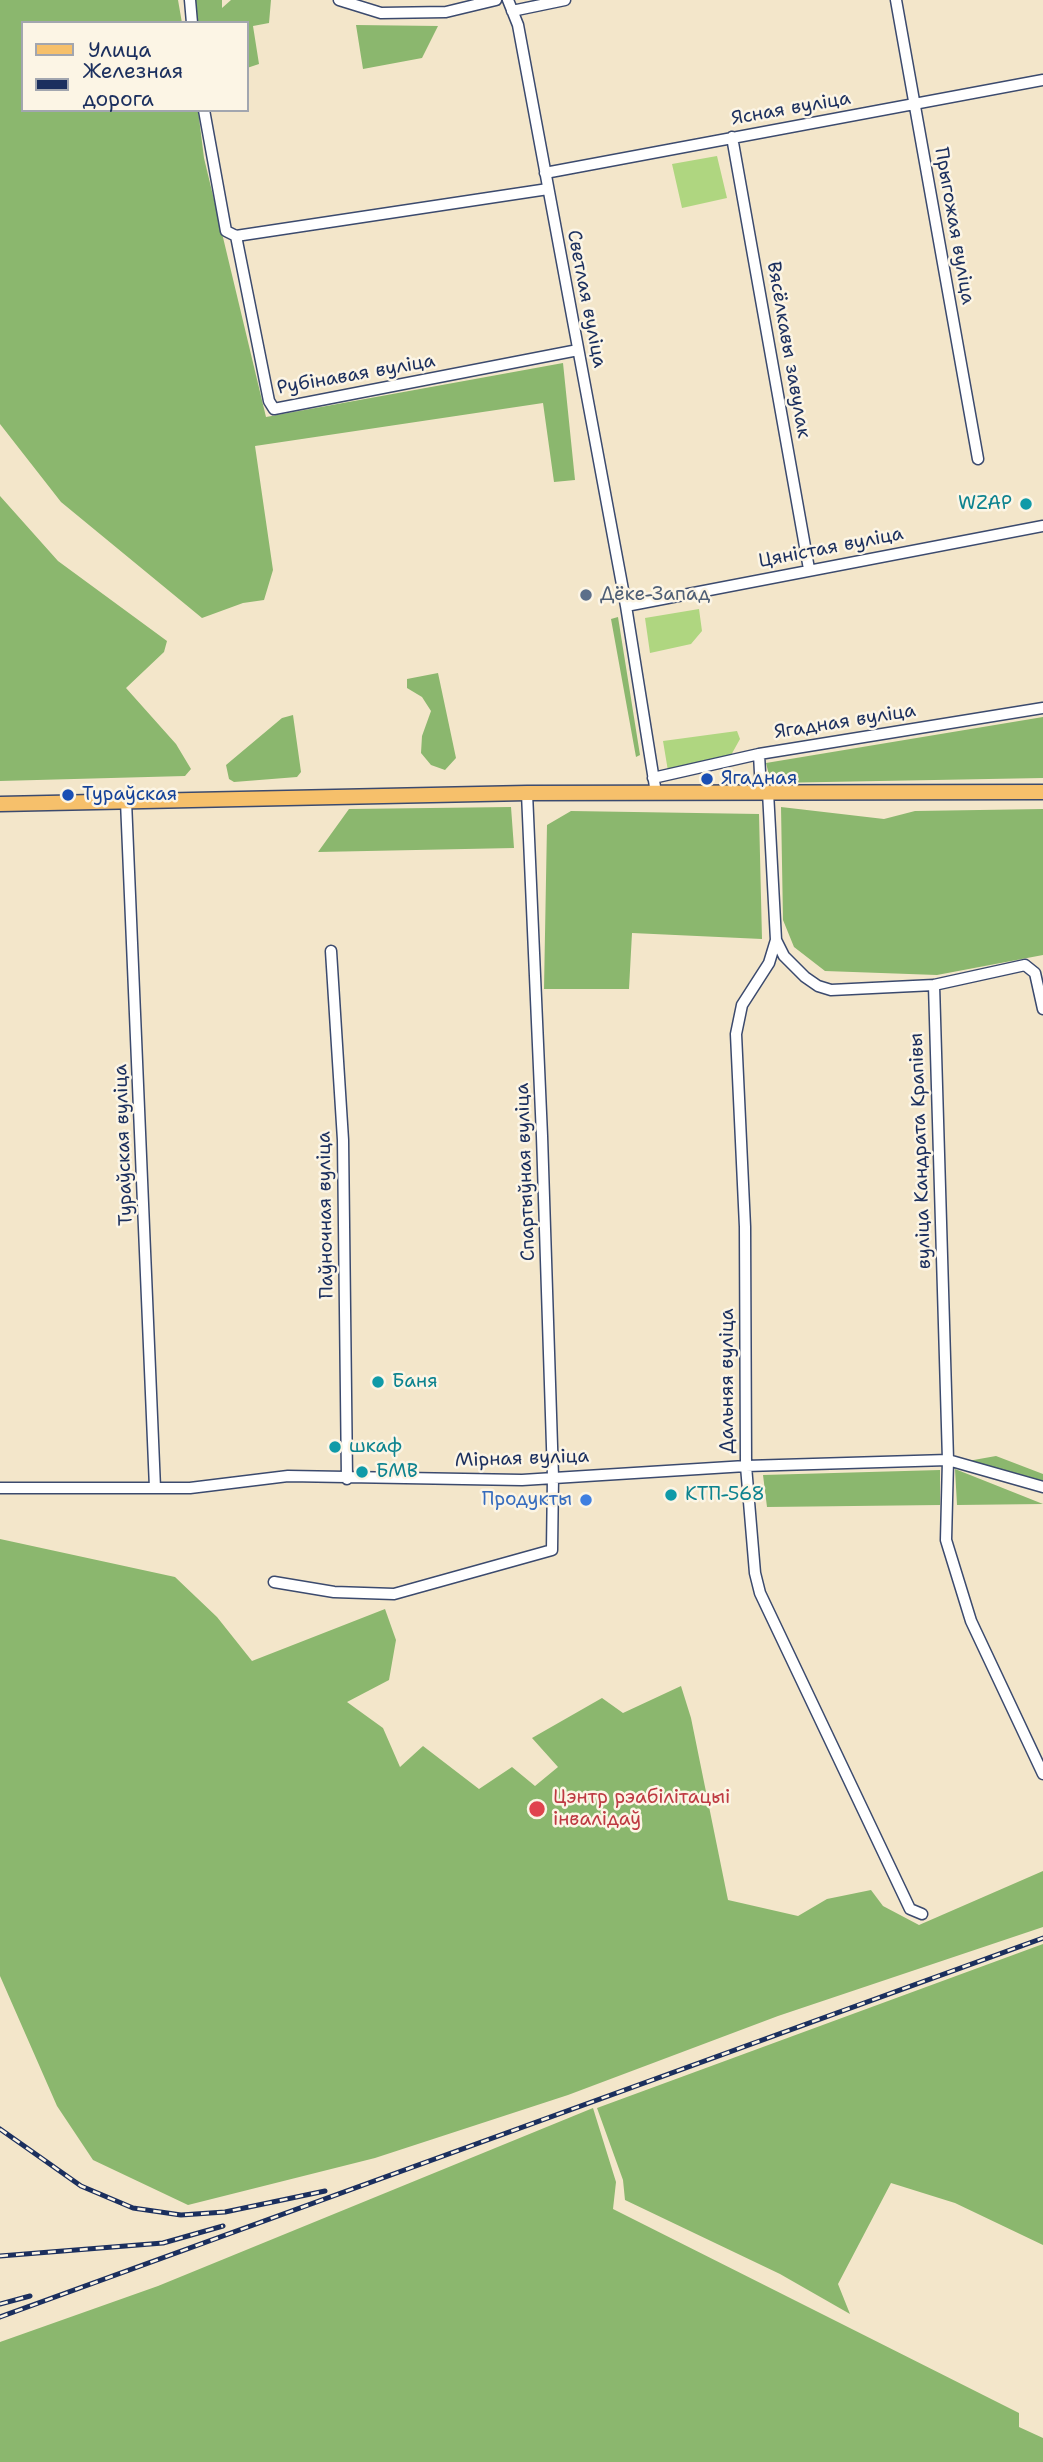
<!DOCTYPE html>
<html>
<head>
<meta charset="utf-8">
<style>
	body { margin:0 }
	#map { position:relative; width:1043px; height:2462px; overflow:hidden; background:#f3e6ca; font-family:"Shantell Sans",sans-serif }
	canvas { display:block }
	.legend { position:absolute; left:21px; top:21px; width:228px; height:91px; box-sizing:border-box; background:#fcf5e5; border:2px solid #a2a6af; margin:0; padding:9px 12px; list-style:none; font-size:21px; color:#1b2f5e }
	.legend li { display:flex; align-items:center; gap:14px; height:35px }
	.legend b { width:35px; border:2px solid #a2a6af }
</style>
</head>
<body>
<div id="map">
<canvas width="1043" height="2462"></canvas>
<ul class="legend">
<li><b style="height:9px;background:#f6c06b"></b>Улица</li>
<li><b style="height:9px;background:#1b2f5e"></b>Железная дорога</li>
</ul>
</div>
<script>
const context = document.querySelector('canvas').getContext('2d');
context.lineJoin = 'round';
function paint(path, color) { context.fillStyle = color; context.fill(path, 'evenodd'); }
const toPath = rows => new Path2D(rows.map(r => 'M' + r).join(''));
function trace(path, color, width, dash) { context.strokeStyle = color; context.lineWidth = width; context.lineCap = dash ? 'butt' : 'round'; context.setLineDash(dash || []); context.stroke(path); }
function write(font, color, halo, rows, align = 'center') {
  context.font = font + ' "Shantell Sans",sans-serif'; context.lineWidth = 5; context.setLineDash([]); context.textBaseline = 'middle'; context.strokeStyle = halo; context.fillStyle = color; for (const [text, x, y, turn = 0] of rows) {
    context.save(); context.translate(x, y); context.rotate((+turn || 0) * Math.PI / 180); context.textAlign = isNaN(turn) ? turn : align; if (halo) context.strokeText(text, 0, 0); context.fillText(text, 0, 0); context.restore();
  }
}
paint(toPath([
	[717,156,727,198,682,208,672,164],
	[699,609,702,631,691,644,650,653,645,618],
	[737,731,740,739,730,757,668,771,663,741]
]), '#afd680');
paint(toPath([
	[0,0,178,0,182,23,23,23,23,110,198,110,204,158,266,417,563,363,575,480,554,482,543,403,255,446,273,570,264,600,243,603,202,618,61,502,0,424],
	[195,0,222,0,222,8,231,0,271,0,269,23,253,26,259,64,247,68,247,23,198,23],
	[356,25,438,26,422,58,363,69],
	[0,496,58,561,167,641,164,652,126,688,176,744,191,769,185,776,0,781],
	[618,617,640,755,636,757,611,619],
	[438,673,456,758,445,770,431,765,421,753,422,736,431,711,422,697,407,688,407,679],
	[293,715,301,772,297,777,234,782,229,779,226,765,282,718],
	[1043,717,1043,778,771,783,766,763],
	[511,807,514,848,318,852,349,809],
	[781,807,884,819,915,811,1043,809,1043,955,937,975,825,971,794,947,783,920],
	[571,811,759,814,762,939,632,933,629,989,544,989,547,825],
	[996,1456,1043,1474,1043,1481,968,1461],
	[955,1469,1043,1504,957,1505],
	[940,1470,940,1505,767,1507,763,1475],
	[0,1539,175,1577,217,1617,252,1661,385,1609,396,1640,389,1680,347,1702,383,1728,400,1767,423,1746,479,1789,512,1767,535,1786,558,1767,532,1738,602,1698,623,1713,681,1686,691,1718,728,1900,798,1916,827,1899,871,1890,883,1906,919,1925,1043,1871,1043,1927,778,2016,568,2095,375,2158,188,2205,93,2160,57,2106,0,1976],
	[1043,1944,1043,2245,955,2203,891,2183,838,2284,850,2314,780,2274,625,2200,623,2180,597,2108],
	[593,2108,616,2182,613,2209,1019,2413,1019,2427,1043,2438,1043,2462,0,2462,0,2342,158,2286]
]), '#8bb76e');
const minor = toPath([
	[190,0,192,23],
	[339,0,381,13,446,12,496,0],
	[508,0,518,25,626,606,656,793],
	[896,0,978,459],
	[512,11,565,0],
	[204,110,226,231,236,236,548,189],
	[732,137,809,569],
	[545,173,1043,80],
	[236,236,269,401,274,409,578,350],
	[626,606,1043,526],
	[759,754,761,792],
	[653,778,759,754,1043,708],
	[768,792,776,940,784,956,805,977,818,986,831,990,934,985,1025,965,1035,973,1043,1009],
	[126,801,155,1488],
	[776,940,769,963,742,1005,736,1034,745,1227,746,1466,755,1573,760,1593,910,1909,922,1914],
	[331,951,343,1140,347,1479],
	[934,985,948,1460,946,1540,971,1621,1043,1774],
	[0,1488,190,1488,288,1476,522,1480,746,1466,948,1460,1043,1487],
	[274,1582,334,1592,394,1594,552,1550,553,1477,542,1136,527,793]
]);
const major = toPath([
	[0,804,527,793,1043,792]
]);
trace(minor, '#3b4a6e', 13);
trace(major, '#3b4a6e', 17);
trace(minor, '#fff', 10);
trace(major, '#f6c06b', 14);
const rail = toPath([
	[0,2129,81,2186,133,2208,181,2215,225,2212,325,2191],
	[0,2256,163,2243,223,2226],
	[0,2304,30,2296],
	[0,2317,1043,1938]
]);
trace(rail, '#1b2f5e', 5);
trace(rail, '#fcf5e5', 2.5, [8]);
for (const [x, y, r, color] of [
	[1026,504,7,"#0f9aa8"],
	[586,595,7,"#5c6f8a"],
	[707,779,7,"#1a4fb4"],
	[68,795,7,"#1a4fb4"],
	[378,1382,7,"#0f9aa8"],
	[335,1447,7,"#0f9aa8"],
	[362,1472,7,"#0f9aa8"],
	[671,1495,7,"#0f9aa8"],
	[586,1500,7,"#3f7fe0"],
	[537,1809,9,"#e0444e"]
]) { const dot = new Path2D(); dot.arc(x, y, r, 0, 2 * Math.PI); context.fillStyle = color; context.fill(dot); trace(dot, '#fcf5e5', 2.5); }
write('19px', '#1b2f5e', '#fcf5e5', [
	["Ясная вуліца",791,109,-10],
	["Прыгожая вуліца",954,226,80],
	["Светлая вуліца",586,299,79],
	["Вясёлкавы завулак",788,350,80],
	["Рубінавая вуліца",356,375,-10],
	["Цяністая вуліца",831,548,-11],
	["Ягадная вуліца",845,722,-9],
	["Тураўская вуліца",124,1145,-92],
	["вуліца Кандрата Крапівы",921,1151,-92],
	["Спартыўная вуліца",526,1172,-92],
	["Паўночная вуліца",326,1215,-91],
	["Дальняя вуліца",728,1381,-90],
	["Мірная вуліца",522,1459,-2]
]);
write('19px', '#0d838f', '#fcf5e5', [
	["WZAP",1012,504,"right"],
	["Баня",392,1382],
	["шкаф",349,1447],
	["БМВ",376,1472],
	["КТП-568",685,1495]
], 'left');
write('19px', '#4e5e75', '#fcf5e5', [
	["Дёке-Запад",600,595]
], 'left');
write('19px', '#164399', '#fcf5e5', [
	["Ягадная",721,779],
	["Тураўская",82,795]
], 'left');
write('19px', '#366cbe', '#fcf5e5', [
	["Продукты",572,1500]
], 'right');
write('19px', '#be3a42', '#fcf5e5', [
	["Цэнтр рэабілітацыі",553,1798],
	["інвалідаў",553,1820]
], 'left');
</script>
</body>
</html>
